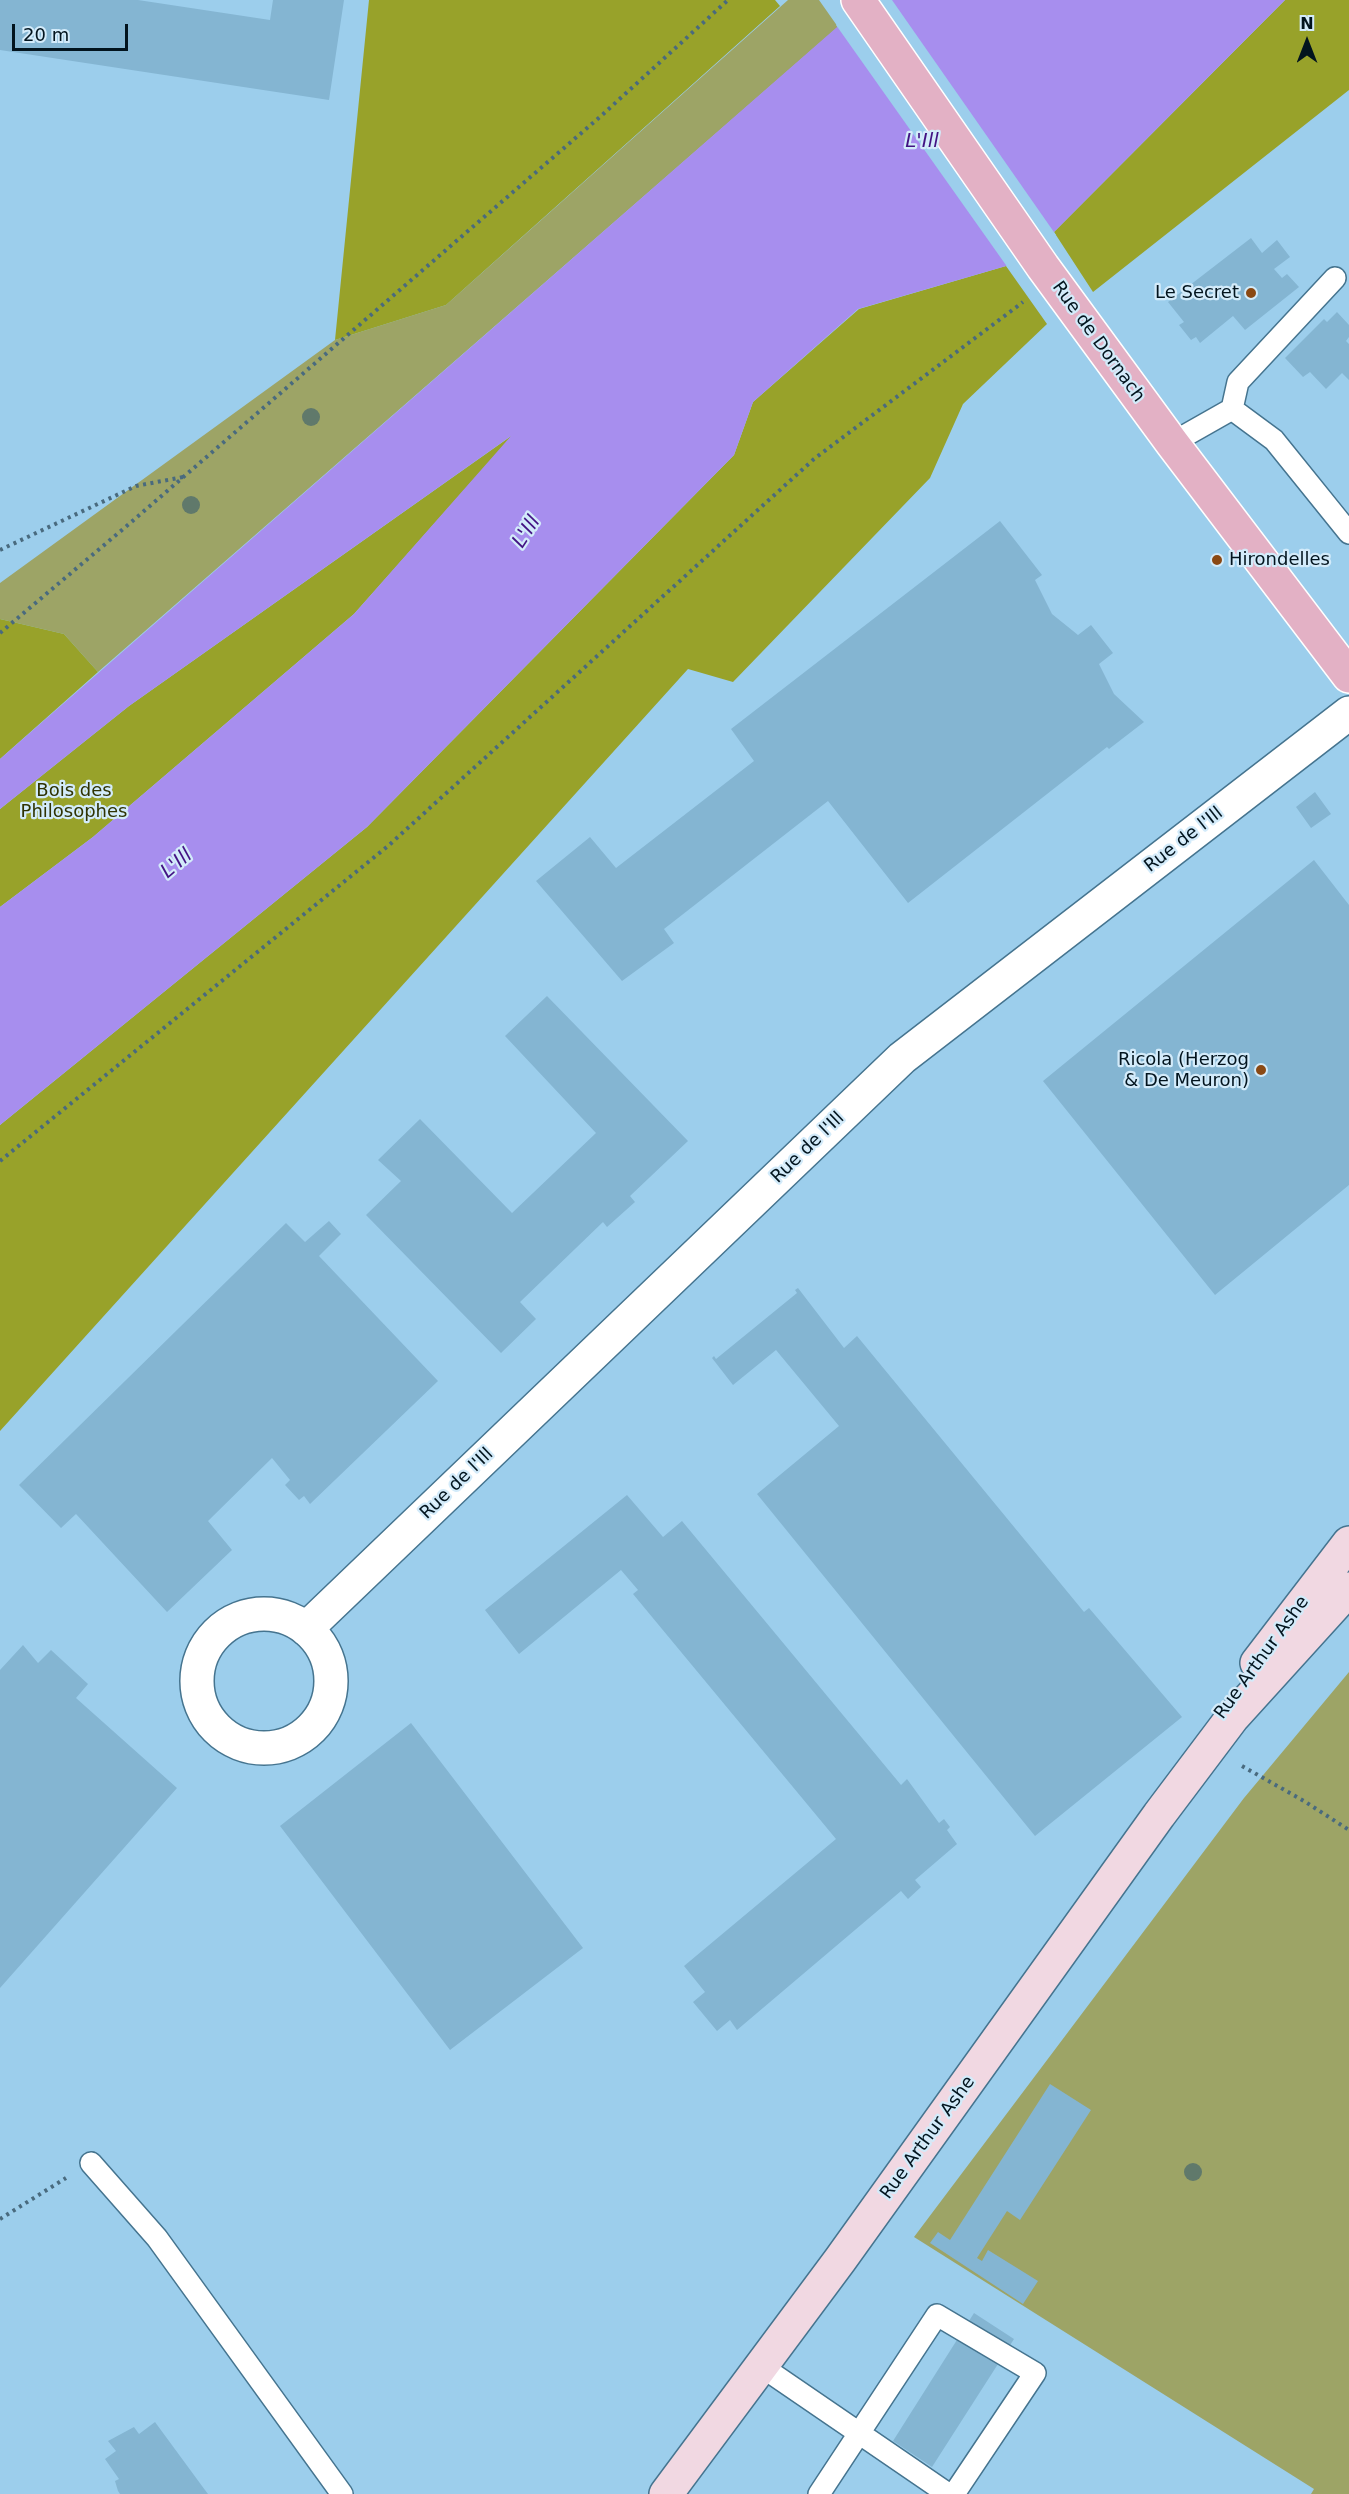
<!DOCTYPE html>
<html>
<head>
<meta charset="utf-8">
<style>
	body { margin:0 }
	#map { position:relative; width:1349px; height:2494px; overflow:hidden; background:#9cceec; font-family:"DejaVu Sans",sans-serif }
	canvas { display:block }
	.north { position:absolute; left:1277px; top:12px; width:60px; height:60px; -webkit-text-stroke:4px #d3ebfa; paint-order:stroke; rotate:0deg; font-size:16px; font-weight:700; line-height:24px; text-align:center; color:#02141e }
	.north::after { content:''; display:block; margin:auto; width:21px; height:27px; background:#02141e; clip-path:polygon(50% 0,100% 100%,50% 72%,0 100%) }
	.scale { position:absolute; left:12px; top:24px; width:116px; height:27px; box-sizing:border-box; border:3px solid #02141e; border-top:0; padding-left:8px; font-size:18px; line-height:21px; white-space:nowrap; color:#02141e; -webkit-text-stroke:4px #d3ebfa; paint-order:stroke }
</style>
</head>
<body>
<div id="map">
<canvas width="1349" height="2494"></canvas>
<div class="north">N</div>
<div class="scale">20 m</div>
</div>
<script>
const context = document.querySelector('canvas').getContext('2d');
context.lineJoin = 'round';
function paint(path, color) { context.fillStyle = color; context.fill(path, 'evenodd'); }
const toPath = rows => new Path2D(rows.map(r => 'M' + r).join(''));
function trace(path, color, width, dash) { context.strokeStyle = color; context.lineWidth = width; context.lineCap = dash ? 'butt' : 'round'; context.setLineDash(dash || []); context.stroke(path); }
function write(font, color, halo, rows, align = 'center') {
  context.font = font + ' "DejaVu Sans",sans-serif'; context.lineWidth = 4.5; context.setLineDash([]); context.textBaseline = 'middle'; context.strokeStyle = halo; context.fillStyle = color; for (const [text, x, y, turn = 0] of rows) {
    context.save(); context.translate(x, y); context.rotate((+turn || 0) * Math.PI / 180); context.textAlign = isNaN(turn) ? turn : align; if (halo) context.strokeText(text, 0, 0); context.fillText(text, 0, 0); context.restore();
  }
}
paint(toPath([
	[788,0,819,0,838,27,98,672,64,634,0,619,0,583,335,340,446,305],
	[1349,1672,1349,2494,1311,2494,1314,2489,914,2237,1244,1798]
]), '#9da466');
paint(toPath([
	[369,0,775,0,780,6,446,305,335,340],
	[1285,0,1349,0,1349,90,1093,292,1054,232],
	[1006,266,1047,324,963,404,930,478,733,682,688,669,0,1431,0,1125,367,827,734,455,753,402,859,309],
	[514,434,354,614,93,837,0,907,0,809,129,706],
	[0,619,64,634,98,672,0,759]
]), '#98a22a');
paint(toPath([
	[868,0,1285,0,1054,232,1006,266,858,309,753,402,734,455,367,827,0,1125,0,907,93,837,354,614,511,436,129,706,0,809,0,759]
]), '#a78eee');
paint(toPath([
	[864,0,892,0,1056,235,1008,268,836,25]
]), '#9cceec');
paint(toPath([
	[0,0,138,0,270,20,273,0,344,0,329,100,0,50],
	[1251,238,1262,253,1277,240,1290,257,1274,269,1282,278,1287,274,1299,287,1245,330,1233,316,1200,343,1196,337,1191,340,1179,325,1184,322,1168,302],
	[1337,312,1349,325,1349,337,1346,341,1349,344,1349,380,1342,373,1326,389,1310,372,1303,377,1285,358,1324,319,1327,322],
	[1000,521,1042,575,1035,580,1052,614,1078,635,1091,625,1113,653,1099,664,1114,694,1144,722,1109,749,1107,747,908,903,828,801,664,929,674,943,622,981,536,881,590,837,616,868,754,761,731,729],
	[1315,792,1331,814,1311,828,1296,807],
	[1314,860,1349,905,1349,1185,1215,1295,1043,1081],
	[547,996,688,1141,630,1196,635,1202,607,1227,603,1222,520,1302,536,1319,501,1353,366,1215,401,1181,378,1160,420,1119,512,1213,596,1133,505,1036],
	[329,1221,341,1234,319,1256,438,1381,310,1504,304,1496,299,1500,285,1485,290,1480,272,1458,208,1521,232,1550,167,1612,76,1514,61,1528,19,1485,286,1223,305,1242],
	[798,1288,844,1348,857,1336,1084,1612,1089,1608,1182,1717,1035,1836,757,1494,839,1426,776,1350,733,1385,712,1358,714,1356,716,1359,797,1293,795,1290],
	[627,1495,663,1537,682,1521,901,1785,907,1779,939,1823,944,1819,950,1827,947,1830,957,1844,915,1880,921,1887,908,1899,901,1891,737,2030,730,2020,717,2031,693,2002,705,1992,684,1966,836,1839,633,1594,638,1590,621,1570,519,1654,485,1610],
	[23,1645,38,1663,51,1650,88,1684,76,1698,177,1788,0,1988,0,1670],
	[411,1723,583,1948,450,2050,280,1826],
	[1050,2084,1091,2110,1020,2220,1007,2211,977,2258,982,2261,988,2250,1038,2281,1023,2304,930,2243,938,2232,950,2240],
	[974,2313,1014,2339,932,2467,893,2441],
	[155,2422,202,2486,208,2494,120,2494,118,2491,115,2481,119,2479,105,2459,116,2451,108,2441,134,2427,139,2434]
]), '#84b5d2');
const service = toPath([
	[1232,409,1238,382,1335,278],
	[1172,443,1232,409,1274,440,1349,533],
	[91,2163,157,2238,342,2494],
	[761,2366,948,2494],
	[819,2494,937,2315,1035,2373,954,2494]
]);
const minor = toPath([
	'197 1681a67 67 0 1 1 134 0a67 67 0 1 1-134 0Z',
	[306,1629,902,1058,1349,713]
]);
const secondary = toPath([
	[1257,1663,1349,1543],
	[666,2494,840,2260,1159,1815,1232,1718,1349,1589]
]);
const primary = toPath([
	[858,0,1043,267,1172,443,1349,676]
]);
trace(service, '#45748f', 24);
trace(minor, '#45748f', 36);
trace(secondary, '#45748f', 36);
trace(primary, '#fff', 36);
trace(toPath([
	[0,550,136,486,183,477],
	[0,633,129,524,601,116,728,0],
	[0,1161,388,846,814,459,1023,302],
	[1242,1766,1304,1801,1349,1830],
	[0,2219,66,2178]
]), '#496a7e', 4, [3, 4.5]);
trace(service, '#fff', 21);
trace(minor, '#fff', 33);
trace(secondary, '#f1d8e2', 33);
trace(primary, '#e3b1c5', 33);
context.fillStyle = '#60796b';
for (const [x, y] of [
	[311,417],
	[191,505],
	[1193,2172]
]) { context.beginPath(); context.arc(x, y, 9, 0, 2 * Math.PI); context.fill(); }
for (const [x, y, r, color] of [
	[1251,293,6,"#8a4914"],
	[1217,560,6,"#8a4914"],
	[1261,1070,6,"#8a4914"]
]) { const dot = new Path2D(); dot.arc(x, y, r, 0, 2 * Math.PI); context.fillStyle = color; context.fill(dot); trace(dot, '#d3ebfa', 2); }
write('18px', '#02141e', '#d3ebfa', [
	["Le Secret",1239,293],
	["Hirondelles",1229,560,"left"],
	["Ricola (Herzog",1249,1060],
	["& De Meuron)",1249,1081]
], 'right');
write('18px', '#02141e', '#d3ebfa', [
	["Rue de Dornach",1098,342,54],
	["Rue de l'Ill",1184,840,-38],
	["Rue de l'Ill",808,1148,-44],
	["Rue de l'Ill",457,1484,-44],
	["Rue Arthur Ashe",1262,1658,-54],
	["Rue Arthur Ashe",928,2138,-54]
]);
write('18px', '#2f3302', '#d3ebfa', [
	["Bois des",74,791],
	["Philosophes",74,812]
]);
write('italic 20px', '#421283', '#d3ebfa', [
	["L'Ill",922,142],
	["L'Ill",527,532,-57],
	["L'Ill",177,864,-40]
]);
</script>
</body>
</html>
